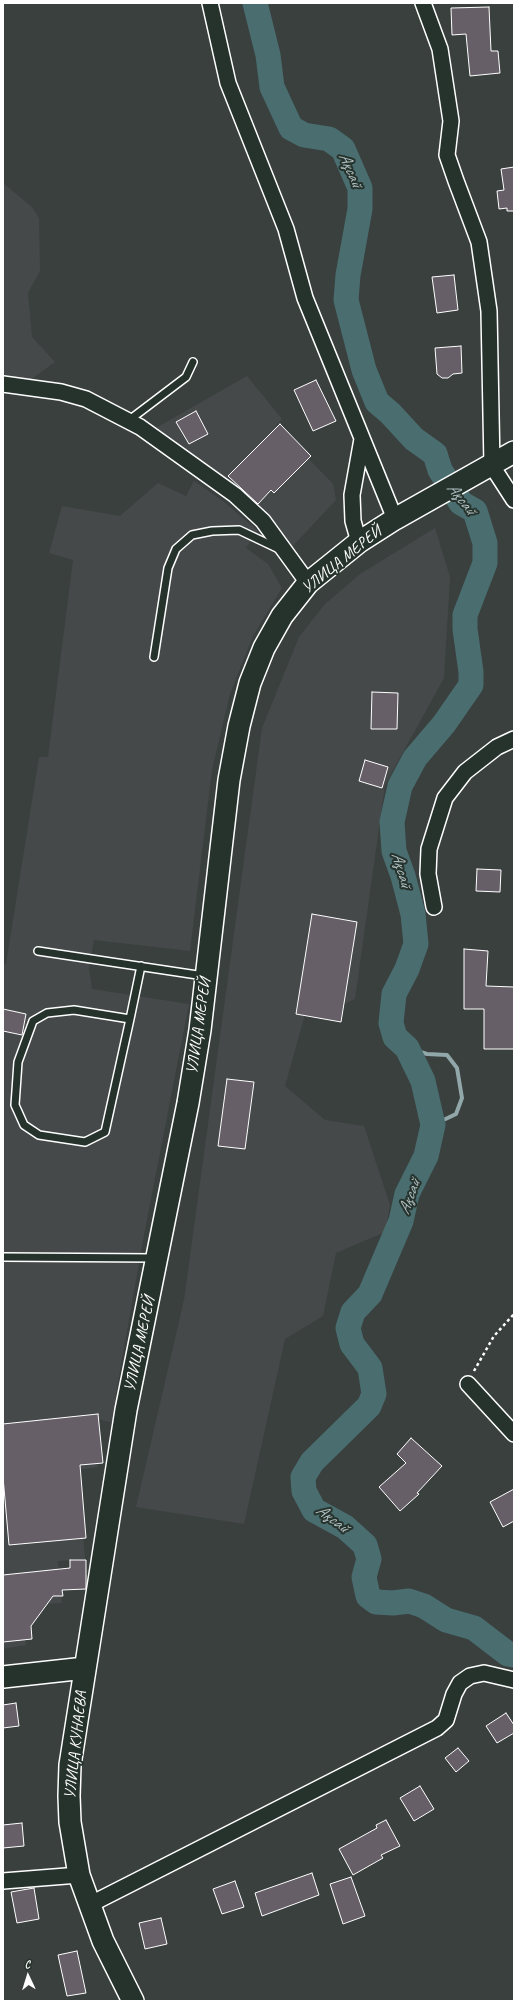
<!DOCTYPE html>
<html>
<head>
<meta charset="utf-8">
<style>
	body { margin:0 }
	#map { position:relative; width:517px; height:2004px; overflow:hidden; background:#39403e; font-family:Caveat,sans-serif }
	canvas { display:block }
	.frame { position:absolute; inset:0; border:4px solid #fff; pointer-events:none }
	.north { position:absolute; left:8px; top:1956px; width:40px; height:40px; -webkit-text-stroke:3px #26332d; paint-order:stroke; rotate:356deg; font-size:11px; font-weight:700; line-height:16px; text-align:center; color:#fff }
	.north::after { content:''; display:block; margin:auto; width:14px; height:18px; background:#fff; clip-path:polygon(50% 0,100% 100%,50% 72%,0 100%) }
</style>
</head>
<body>
<div id="map">
<canvas width="517" height="2004"></canvas>
<div class="frame"></div>
<div class="north">С</div>
</div>
<script>
const context = document.querySelector('canvas').getContext('2d');
context.lineJoin = 'round';
function paint(path, color) { context.fillStyle = color; context.fill(path, 'evenodd'); }
const toPath = rows => new Path2D(rows.map(r => 'M' + r).join(''));
function trace(path, color, width, dash) { context.strokeStyle = color; context.lineWidth = width; context.lineCap = dash ? 'butt' : 'round'; context.setLineDash(dash || []); context.stroke(path); }
function write(font, color, halo, rows, align = 'center') {
  context.font = font + ' Caveat,sans-serif'; context.lineWidth = 4; context.setLineDash([]); context.textBaseline = 'middle'; context.strokeStyle = halo; context.fillStyle = color; for (const [text, x, y, turn = 0] of rows) {
    context.save(); context.translate(x, y); context.rotate((+turn || 0) * Math.PI / 180); context.textAlign = isNaN(turn) ? turn : align; if (halo) context.strokeText(text, 0, 0); context.fillText(text, 0, 0); context.restore();
  }
}
paint(toPath([
	[3,183,32,207,39,218,40,271,28,293,32,337,55,362,29,381,3,374],
	[247,376,282,419,276,425,333,484,336,500,291,548,265,513,225,478,156,428],
	[194,481,223,501,258,531,246,548,268,564,282,588,253,636,230,694,212,770,190,951,94,940,89,969,92,989,189,1004,144,1235,116,1393,113,1423,91,1417,98,1467,78,1470,85,1559,58,1561,62,1603,42,1604,24,1634,26,1645,3,1649,3,964,6,964,39,757,48,757,73,560,49,553,62,506,120,516,158,483,186,496],
	[435,528,450,577,444,678,385,785,355,999,329,1011,307,1007,285,1086,325,1120,364,1126,390,1205,385,1232,336,1253,323,1316,285,1339,244,1524,136,1507,184,1300,262,728,299,637,325,604,360,574]
]), '#46494a');
trace(toPath([
	[407,1048,427,1054,447,1055,457,1068,462,1098,456,1114,433,1125]
]), '#92a7a9', 4);
trace(toPath([
	[255,3,268,55,272,87,291,128,304,135,329,139,343,149,360,188,360,209,348,275,346,300,364,370,377,402,390,413,414,439,435,454,440,470,461,503,475,511,485,543,485,563,465,615,465,629,471,672,471,685,444,724,415,758,400,786,392,822,394,851,403,876,413,914,416,944,407,969,394,994,391,1023,395,1037,407,1048,423,1081,433,1125,426,1156,407,1194,401,1221,370,1294,353,1312,348,1328,352,1344,370,1368,374,1394,369,1406,312,1462,303,1477,304,1491,314,1510,345,1527,365,1545,369,1559,364,1577,368,1596,376,1602,393,1603,409,1601,424,1606,446,1620,474,1628,508,1654,514,1655]
]), '#4a6d70', 25);
const building = toPath([
	[489,7,491,51,498,51,500,73,470,76,466,34,452,35,451,8,489,7],
	[514,167,514,211,507,211,507,208,499,209,497,191,504,190,501,169,514,167],
	[454,275,458,310,437,313,432,277,454,275],
	[461,346,462,373,453,374,448,378,442,378,437,374,435,348,461,346],
	[316,380,336,421,313,431,294,390,316,380],
	[196,411,208,434,189,444,176,422,196,411],
	[280,424,311,456,274,493,271,490,258,504,228,476,280,424],
	[372,692,398,693,397,729,371,729,372,692],
	[365,760,388,767,382,788,359,781,365,760],
	[477,869,501,870,500,892,476,891,477,869],
	[312,914,357,922,341,1022,296,1014,312,914],
	[464,949,488,951,486,986,514,987,514,1049,484,1049,484,1009,464,1009,464,949],
	[3,1009,26,1014,22,1035,3,1031,3,1009],
	[227,1079,254,1082,245,1149,218,1146,227,1079],
	[98,1414,103,1463,80,1465,86,1538,9,1545,3,1477,3,1424,98,1414],
	[411,1438,442,1466,417,1493,419,1494,400,1511,379,1487,406,1463,397,1454,411,1438],
	[514,1489,514,1521,503,1527,490,1502,514,1489],
	[70,1560,86,1560,86,1589,62,1590,63,1596,53,1596,31,1626,32,1639,3,1642,3,1575,70,1568,70,1560],
	[16,1703,19,1726,3,1728,3,1705,16,1703],
	[506,1713,514,1725,514,1733,497,1743,486,1726,506,1713],
	[458,1748,469,1761,456,1772,445,1758,458,1748],
	[420,1786,434,1809,414,1821,400,1798,420,1786],
	[386,1820,400,1846,381,1855,383,1858,353,1875,339,1849,377,1828,376,1825,386,1820],
	[22,1823,24,1846,3,1848,3,1825,22,1823],
	[312,1873,319,1895,262,1916,255,1893,312,1873],
	[351,1877,365,1916,343,1924,330,1884,351,1877],
	[235,1881,244,1907,222,1914,213,1889,235,1881],
	[34,1888,39,1919,17,1923,11,1892,34,1888],
	[161,1918,167,1944,145,1949,139,1923,161,1918],
	[77,1951,86,1993,67,1996,58,1955,77,1951]
]);
paint(building, '#665f67');
trace(building, '#fff', 1);
const lane = toPath([
	[128,421,186,377,193,362],
	[154,657,168,568,176,549,192,535,212,531,239,530,279,549],
	[38,951,204,976],
	[130,1019,74,1010,47,1013,33,1021,18,1062,15,1105,24,1125,39,1135,85,1142,105,1132,130,1019,141,966],
	[3,1257,155,1258]
]);
const street = toPath([
	[210,3,228,83,286,229,305,298,395,519],
	[423,3,440,49,451,121,447,155,456,181,479,242,489,311,492,466,514,500],
	[3,384,61,392,86,399,140,427,235,495,263,521,308,583],
	[359,542,353,521,352,495,362,439],
	[434,907,428,874,429,849,445,798,465,772,497,747,514,739],
	[468,1384,514,1434],
	[3,1881,79,1875],
	[89,1905,437,1728,446,1720,454,1694,460,1683,470,1676,484,1673,514,1680]
]);
const secondary = toPath([
	[3,1677,85,1668],
	[133,2001,103,1941,79,1875,70,1822,69,1796,70,1765,126,1410,188,1103,200,1030,229,780,239,726,250,683,264,648,282,616,308,583,359,542,395,519,514,452]
]);
trace(lane, '#fff', 10);
trace(street, '#fff', 18);
trace(secondary, '#fff', 24);
trace(toPath([
	[474,1371,494,1336,514,1314]
]), '#fff', 2.5, [3, 3]);
trace(lane, '#26332d', 7);
trace(street, '#26332d', 15);
trace(secondary, '#26332d', 21);
write('16px', '#fff', '#26332d', [
	["УЛИЦА МЕРЕЙ",342,560,-39],
	["УЛИЦА МЕРЕЙ",199,1026,-82],
	["УЛИЦА МЕРЕЙ",140,1344,-78],
	["УЛИЦА КУНАЕВА",76,1745,-84]
]);
write('italic 17px', '#aebdbf', '#26332d', [
	["Ақсай",350,170,66],
	["Ақсай",461,499,51],
	["Ақсай",401,870,74],
	["Ақсай",410,1197,-70],
	["Ақсай",332,1519,36]
]);
</script>
</body>
</html>
